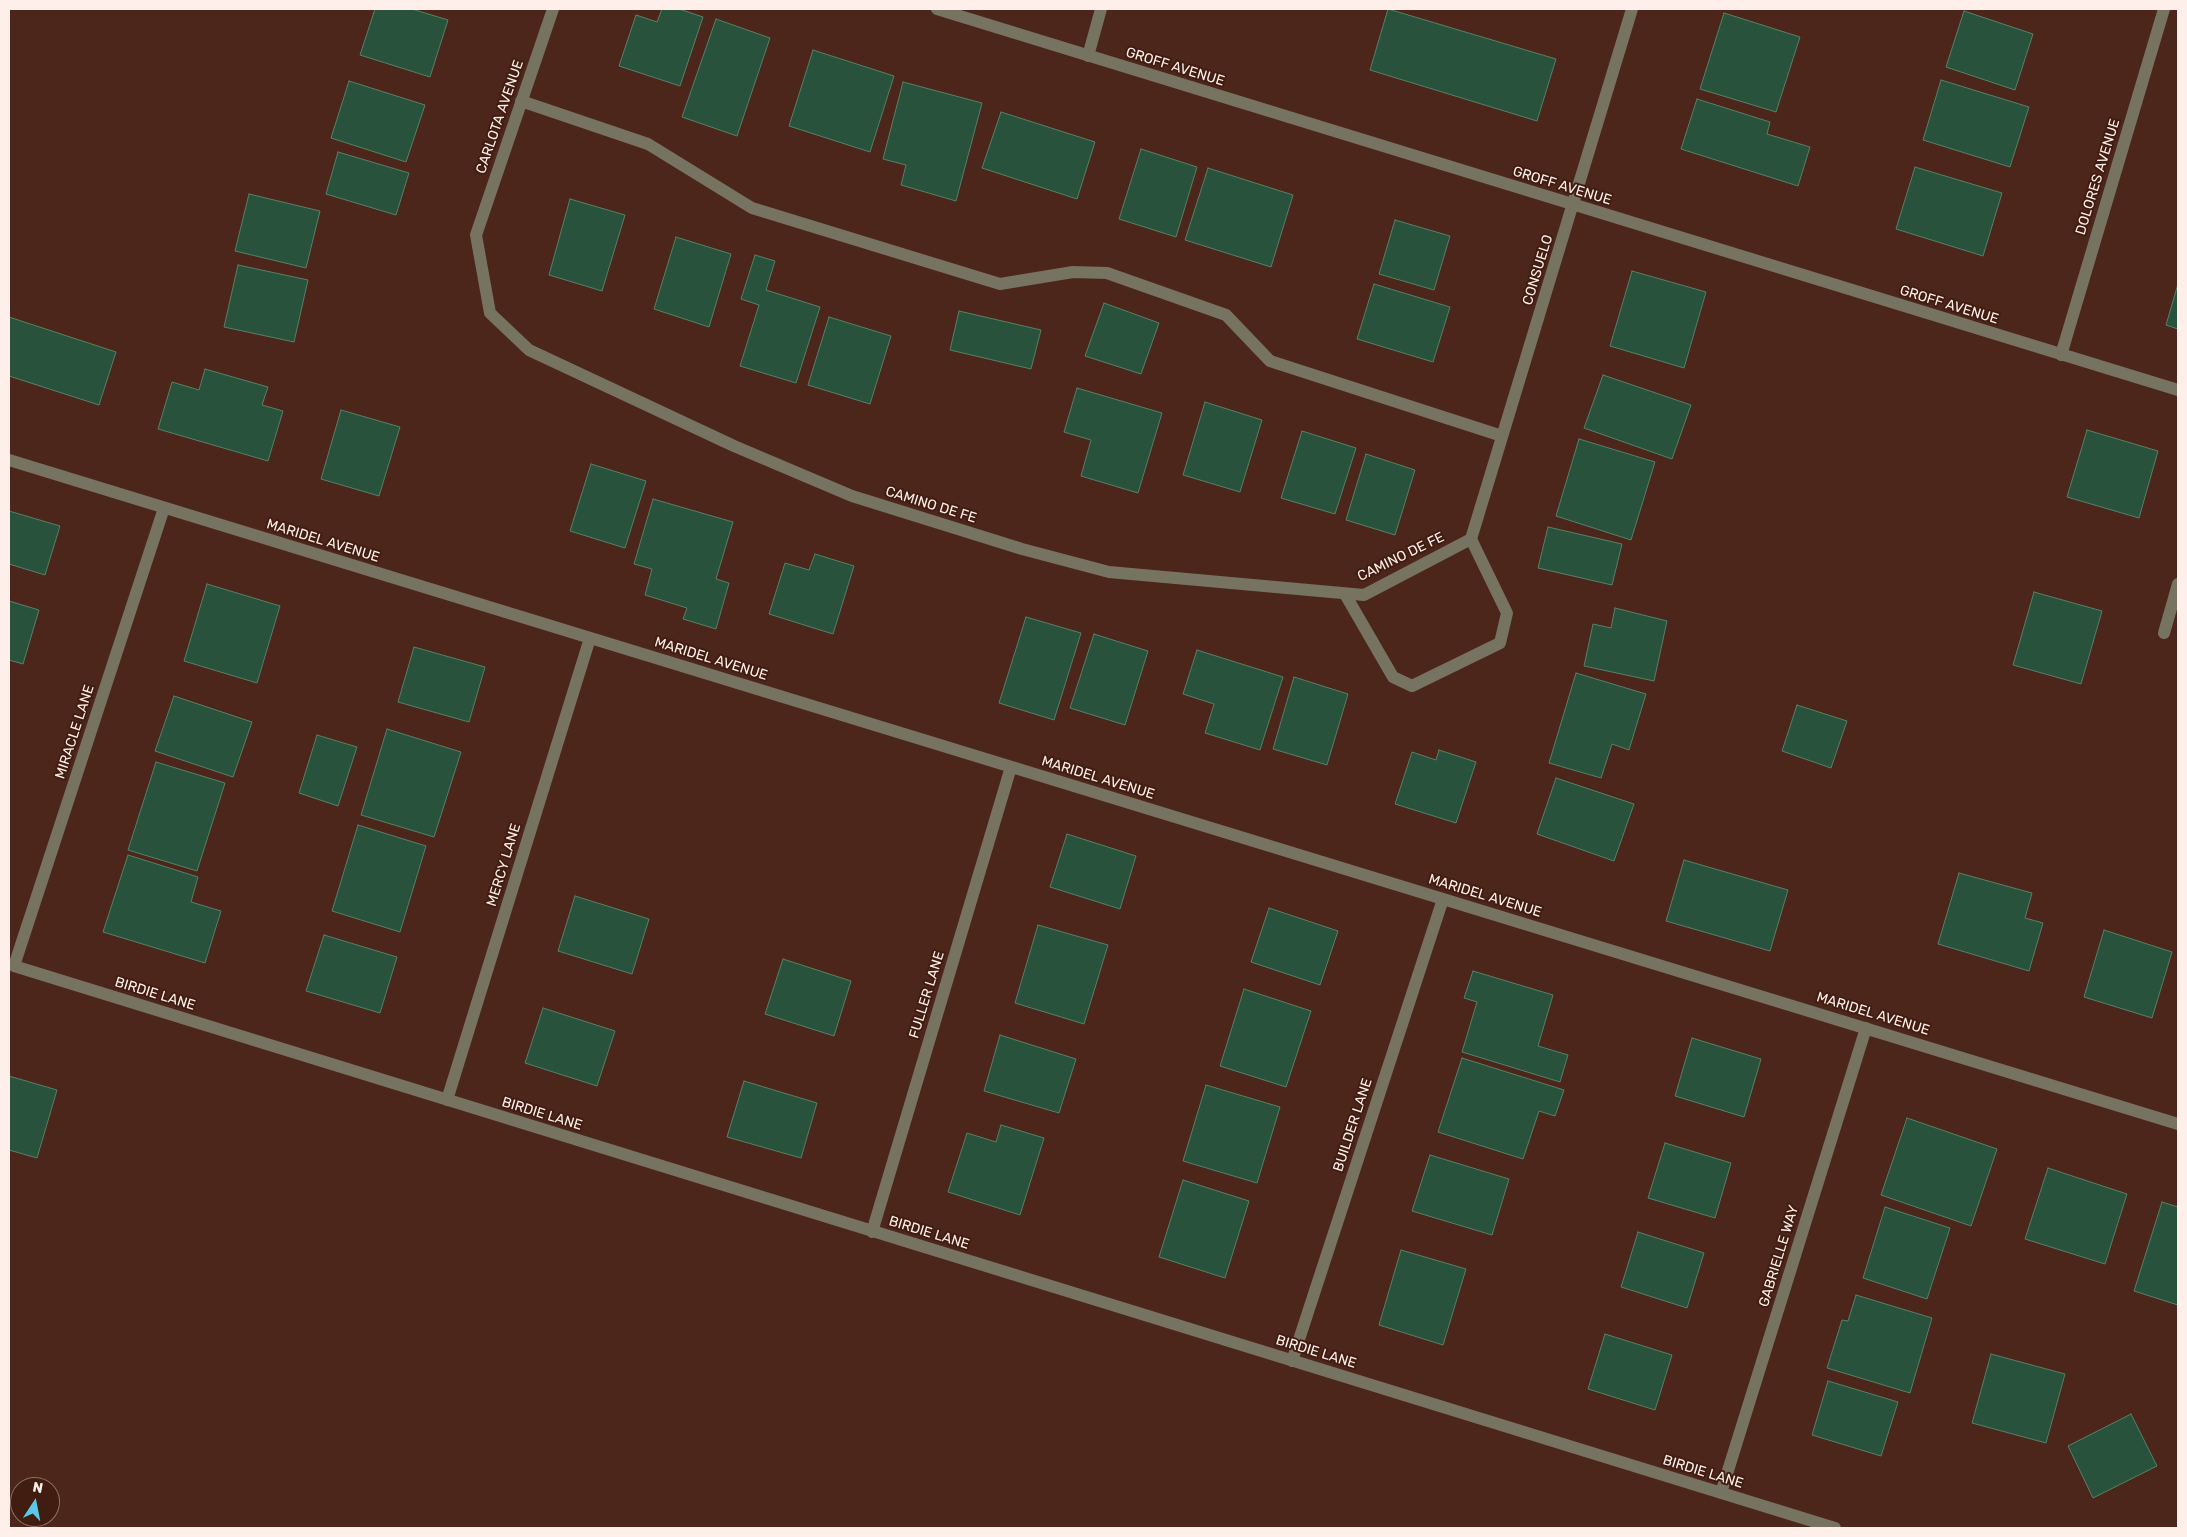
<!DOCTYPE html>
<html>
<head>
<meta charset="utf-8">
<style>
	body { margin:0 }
	#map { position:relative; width:2187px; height:1537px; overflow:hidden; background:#4c261a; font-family:Rubik,sans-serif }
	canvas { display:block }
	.frame { position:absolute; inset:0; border:10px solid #ffefea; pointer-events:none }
	.north { position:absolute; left:10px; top:1477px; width:50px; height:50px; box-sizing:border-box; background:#411c10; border:1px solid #8d7067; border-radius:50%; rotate:11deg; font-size:14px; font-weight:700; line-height:20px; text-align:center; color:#ffefea }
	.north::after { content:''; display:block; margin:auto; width:18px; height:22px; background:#5ac8e6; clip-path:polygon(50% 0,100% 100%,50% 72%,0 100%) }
</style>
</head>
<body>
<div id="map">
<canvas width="2187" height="1537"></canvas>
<div class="frame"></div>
<div class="north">N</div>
</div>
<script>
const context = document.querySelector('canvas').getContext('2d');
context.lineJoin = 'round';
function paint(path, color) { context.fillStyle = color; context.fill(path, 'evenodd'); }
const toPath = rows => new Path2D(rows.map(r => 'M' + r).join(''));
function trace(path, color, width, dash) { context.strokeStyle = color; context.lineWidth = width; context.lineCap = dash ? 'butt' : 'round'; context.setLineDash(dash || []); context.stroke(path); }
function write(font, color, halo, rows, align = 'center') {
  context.font = font + ' Rubik,sans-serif'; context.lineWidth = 4; context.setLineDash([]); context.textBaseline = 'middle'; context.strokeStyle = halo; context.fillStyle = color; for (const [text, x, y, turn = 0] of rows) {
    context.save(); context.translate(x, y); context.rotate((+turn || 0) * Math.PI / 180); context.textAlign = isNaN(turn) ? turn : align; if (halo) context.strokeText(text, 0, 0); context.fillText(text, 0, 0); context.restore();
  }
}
const building = toPath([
	[375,9,412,9,448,20,430,77,360,55,375,9],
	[662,9,679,9,703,17,680,86,619,66,636,15,657,22,662,9],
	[1388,9,1556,59,1537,121,1370,70,1388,9],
	[1964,11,2033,34,2015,90,1946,67,1964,11],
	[1724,13,1800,37,1776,112,1700,89,1724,13],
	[716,19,770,38,737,136,682,117,716,19],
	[813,50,894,76,870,152,789,126,813,50],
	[1941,80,2029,107,2010,167,1923,140,1941,80],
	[349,81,425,105,406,162,331,138,349,81],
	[903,82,982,103,956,201,901,185,906,165,883,159,903,82],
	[1697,99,1770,122,1767,134,1810,147,1798,186,1681,149,1697,99],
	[1001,112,1095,142,1077,199,982,168,1001,112],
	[1141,149,1197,167,1176,237,1119,219,1141,149],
	[338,152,409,173,396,215,326,194,338,152],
	[1915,167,2002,193,1983,256,1896,229,1915,167],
	[1208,168,1293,195,1271,267,1185,240,1208,168],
	[249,194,320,211,306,268,235,251,249,194],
	[570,199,625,215,602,291,549,275,570,199],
	[1395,220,1450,236,1434,290,1379,274,1395,220],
	[676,237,731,254,709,327,654,309,676,237],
	[755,255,775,261,766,290,820,307,796,383,740,366,759,305,741,299,755,255],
	[238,265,308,280,294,342,224,327,238,265],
	[1632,271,1706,292,1684,368,1610,346,1632,271],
	[1374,284,1450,307,1433,362,1357,339,1374,284],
	[2178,284,2178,329,2166,325,2178,284],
	[1104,303,1159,323,1141,374,1085,356,1104,303],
	[959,311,1041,330,1031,369,950,350,959,311],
	[9,317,116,352,99,405,9,376,9,317],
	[829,317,891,336,870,404,808,385,829,317],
	[205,369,268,387,262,405,283,411,268,461,158,429,172,382,199,390,205,369],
	[1603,375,1691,405,1672,459,1584,428,1603,375],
	[1077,388,1162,413,1138,493,1081,476,1091,440,1064,432,1077,388],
	[1205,402,1262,420,1240,492,1183,475,1205,402],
	[341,410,400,427,379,496,321,479,341,410],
	[2087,430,2158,451,2139,518,2067,497,2087,430],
	[1302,431,1356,448,1335,514,1281,498,1302,431],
	[1579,439,1655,462,1631,540,1556,516,1579,439],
	[1366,454,1415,470,1395,535,1346,520,1366,454],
	[591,464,646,481,625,548,570,531,591,464],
	[653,499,733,522,716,579,729,583,716,629,683,619,687,608,645,595,652,569,634,564,653,499],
	[9,511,60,526,45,575,9,564,9,511],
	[1548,527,1622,544,1612,585,1538,568,1548,527],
	[815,554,854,566,833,634,769,614,785,563,809,570,815,554],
	[207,584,280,606,257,683,184,661,207,584],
	[2034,592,2102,611,2081,684,2013,665,2034,592],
	[9,601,39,610,23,664,9,660,9,601],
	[1615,608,1667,621,1654,681,1584,666,1593,624,1611,628,1615,608],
	[1026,617,1081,633,1054,720,999,703,1026,617],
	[1094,634,1148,651,1125,725,1070,708,1094,634],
	[414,647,485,667,469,722,398,702,414,647],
	[1197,650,1283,677,1260,750,1205,733,1214,704,1183,694,1197,650],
	[1576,673,1646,694,1629,750,1612,744,1601,778,1549,763,1576,673],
	[1294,677,1348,694,1327,765,1273,749,1294,677],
	[174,696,252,722,233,777,155,751,174,696],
	[1797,705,1847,721,1831,768,1782,751,1797,705],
	[387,729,461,752,434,837,361,815,387,729],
	[317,735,357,747,338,806,299,793,317,735],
	[1439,750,1476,762,1456,823,1395,804,1412,752,1436,760,1439,750],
	[156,762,225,783,197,871,128,850,156,762],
	[1556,778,1634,804,1614,861,1537,834,1556,778],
	[358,825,426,846,400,932,332,911,358,825],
	[1067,834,1136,856,1120,909,1050,887,1067,834],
	[128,855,198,877,191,902,221,911,205,963,103,932,128,855],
	[1684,860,1788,890,1770,951,1666,921,1684,860],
	[1959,873,2032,893,2025,918,2043,923,2029,971,1938,944,1959,873],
	[575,896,649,919,632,974,558,951,575,896],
	[1269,908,1338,931,1320,985,1251,962,1269,908],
	[1038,925,1108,945,1084,1024,1015,1003,1038,925],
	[2104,930,2172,952,2152,1018,2084,997,2104,930],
	[324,935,397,957,380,1013,306,991,324,935],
	[783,959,851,981,834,1036,765,1014,783,959],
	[1473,971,1553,995,1538,1046,1568,1055,1560,1082,1462,1052,1477,1002,1464,998,1473,971],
	[1244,989,1311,1011,1286,1087,1220,1066,1244,989],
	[543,1008,615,1031,597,1086,525,1063,543,1008],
	[1000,1035,1076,1059,1059,1113,984,1091,1000,1035],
	[1692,1038,1761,1059,1744,1117,1675,1096,1692,1038],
	[1462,1058,1564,1090,1555,1116,1539,1111,1523,1159,1438,1132,1462,1058],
	[9,1076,57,1090,37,1158,9,1150,9,1076],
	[744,1081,817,1103,801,1158,727,1137,744,1081],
	[1206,1085,1280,1107,1257,1183,1183,1161,1206,1085],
	[1907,1118,1997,1149,1971,1226,1881,1195,1907,1118],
	[1001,1125,1044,1138,1020,1215,948,1192,967,1133,996,1142,1001,1125],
	[1665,1143,1731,1163,1715,1218,1648,1198,1665,1143],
	[1430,1155,1509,1179,1492,1235,1412,1211,1430,1155],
	[2048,1168,2127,1194,2105,1264,2025,1239,2048,1168],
	[1183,1180,1249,1201,1225,1278,1159,1257,1183,1180],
	[2162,1202,2178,1207,2178,1305,2134,1291,2162,1202],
	[1885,1207,1950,1228,1927,1299,1863,1278,1885,1207],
	[1638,1232,1704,1253,1687,1308,1621,1287,1638,1232],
	[1401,1250,1466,1269,1443,1345,1379,1325,1401,1250],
	[1856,1295,1932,1318,1910,1393,1827,1368,1842,1320,1848,1321,1856,1295],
	[1605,1334,1672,1355,1655,1410,1588,1389,1605,1334],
	[1991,1354,2065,1374,2046,1443,1972,1423,1991,1354],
	[1828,1381,1898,1402,1881,1456,1812,1435,1828,1381],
	[2131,1414,2157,1466,2093,1498,2068,1446,2131,1414]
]);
paint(building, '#29523c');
trace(building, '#568168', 1);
trace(toPath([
	[1345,594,1393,677,1412,686,1500,643,1507,613,1471,539],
	[2164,633,2178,584]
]), '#767361', 12);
trace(toPath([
	[553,9,476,235,490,313,529,350,734,446,852,496,1022,549,1109,572,1364,595,1471,539,1632,9],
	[937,9,2178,390],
	[1088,56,1101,9],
	[521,101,648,144,752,208,1000,284,1073,272,1107,273,1226,315,1270,361,1502,436],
	[2061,355,2164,9],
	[9,460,2178,1124],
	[164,508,14,966,1835,1528],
	[447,1100,590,638],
	[872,1232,1011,767],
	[1292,1361,1443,899],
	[1721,1493,1866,1028]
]), '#767361', 12);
write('14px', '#ffefea', '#411c10', [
	["GROFF AVENUE",1175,67,17],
	["CARLOTA AVENUE",500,117,-71],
	["DOLORES AVENUE",2098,177,-73],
	["GROFF AVENUE",1562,186,17],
	["CONSUELO",1538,270,-73],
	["GROFF AVENUE",1949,305,17],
	["CAMINO DE FE",931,505,17],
	["MARIDEL AVENUE",323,541,17],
	["CAMINO DE FE",1401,557,-26],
	["MARIDEL AVENUE",711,659,17],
	["MIRACLE LANE",75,732,-72],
	["MARIDEL AVENUE",1098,778,17],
	["MERCY LANE",504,865,-73],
	["MARIDEL AVENUE",1485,896,17],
	["BIRDIE LANE",155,994,17],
	["FULLER LANE",927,995,-73],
	["MARIDEL AVENUE",1873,1014,17],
	["BIRDIE LANE",542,1114,17],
	["BUILDER LANE",1353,1125,-72],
	["BIRDIE LANE",929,1233,17],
	["GABRIELLE WAY",1779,1256,-73],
	["BIRDIE LANE",1316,1352,17],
	["BIRDIE LANE",1703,1472,17]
]);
</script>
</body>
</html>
